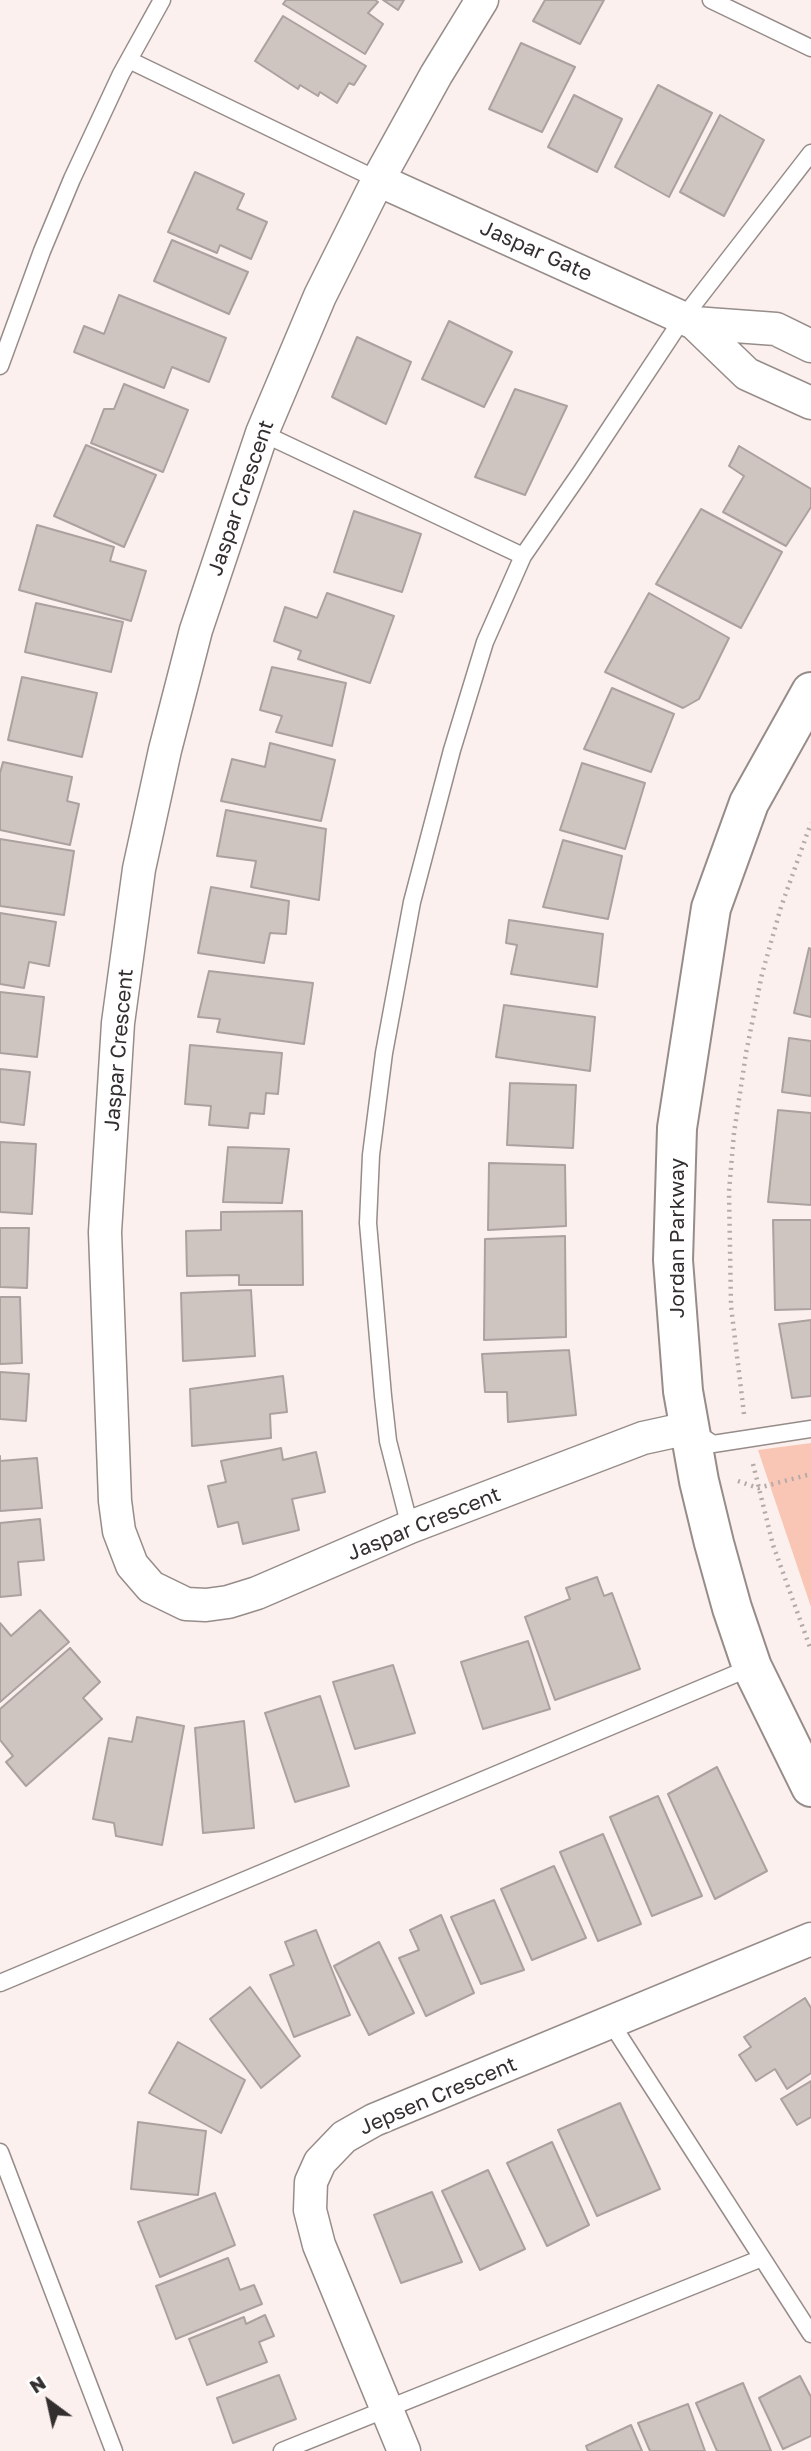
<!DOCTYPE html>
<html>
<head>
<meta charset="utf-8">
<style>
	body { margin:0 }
	#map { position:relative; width:811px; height:2451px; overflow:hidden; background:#fbf0ed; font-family:"Golos Text",sans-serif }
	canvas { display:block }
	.north { position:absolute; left:14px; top:2367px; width:70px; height:70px; -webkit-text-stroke:5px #fff; paint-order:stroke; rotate:327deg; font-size:19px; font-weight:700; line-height:28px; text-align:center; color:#332f2e }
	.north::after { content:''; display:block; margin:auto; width:24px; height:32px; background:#332f2e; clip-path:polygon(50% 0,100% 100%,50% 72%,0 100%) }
</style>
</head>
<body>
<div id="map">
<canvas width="811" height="2451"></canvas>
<div class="north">N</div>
</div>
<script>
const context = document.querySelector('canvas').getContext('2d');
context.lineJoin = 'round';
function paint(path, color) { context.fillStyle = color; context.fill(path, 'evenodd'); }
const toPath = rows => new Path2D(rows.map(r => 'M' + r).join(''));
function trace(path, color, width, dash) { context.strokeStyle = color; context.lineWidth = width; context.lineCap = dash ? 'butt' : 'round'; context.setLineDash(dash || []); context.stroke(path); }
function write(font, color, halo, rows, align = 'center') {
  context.font = font + ' "Golos Text",sans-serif'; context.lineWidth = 5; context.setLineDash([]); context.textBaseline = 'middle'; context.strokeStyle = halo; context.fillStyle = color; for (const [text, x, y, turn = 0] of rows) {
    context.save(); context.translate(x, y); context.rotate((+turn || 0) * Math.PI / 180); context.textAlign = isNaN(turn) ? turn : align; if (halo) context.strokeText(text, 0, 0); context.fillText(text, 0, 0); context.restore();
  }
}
paint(toPath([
	[811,1443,811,1607,758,1450]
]), '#f9c6b5');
const building = toPath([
	[286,0,375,0,378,2,368,13,383,24,365,54,283,4,286,0],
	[383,0,404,0,398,10,383,0],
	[545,0,604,0,580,44,533,21,545,0],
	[283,16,366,66,354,85,349,83,337,103,320,92,318,96,300,85,298,89,255,61,283,16],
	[521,43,575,67,542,132,489,109,521,43],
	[658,85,712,113,669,197,615,167,658,85],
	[574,95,622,119,597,172,548,147,574,95],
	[720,115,764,140,724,216,680,192,720,115],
	[195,172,244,194,237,209,267,222,251,259,220,245,217,253,168,232,195,172],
	[172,240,248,272,229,314,154,281,172,240],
	[119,295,226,338,209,382,172,367,164,388,74,352,84,326,104,334,119,295],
	[449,321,512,352,484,407,422,379,449,321],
	[357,337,411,362,386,424,332,397,357,337],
	[124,384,188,410,163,472,91,443,104,409,114,409,124,384],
	[515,389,567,406,525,495,475,477,515,389],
	[86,445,156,475,124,547,54,516,86,445],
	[739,446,811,489,811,507,786,546,723,512,744,476,729,466,739,446],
	[701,509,782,552,741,628,656,584,701,509],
	[354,511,421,534,402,592,334,572,354,511],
	[37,525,114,547,110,561,146,571,131,621,19,590,37,525],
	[327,593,394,616,370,683,298,659,301,651,274,641,285,607,317,618,327,593],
	[649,593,729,638,699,699,683,708,605,672,649,593],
	[36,603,123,622,111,672,25,652,36,603],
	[272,667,346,683,332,746,276,732,282,716,260,710,272,667],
	[22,677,97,693,82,757,8,740,22,677],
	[612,688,674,714,651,772,584,749,612,688],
	[270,743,335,760,321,821,221,801,232,759,265,767,270,743],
	[3,762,72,777,67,801,79,804,70,845,0,830,0,773,3,762],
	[582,763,645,783,625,849,560,830,582,763],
	[226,810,326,829,319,900,251,887,256,861,217,856,226,810],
	[0,839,74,851,64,915,0,906,0,839],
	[563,840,622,856,608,919,543,907,563,840],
	[211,887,289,901,286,934,270,933,264,963,198,953,211,887],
	[0,913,56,922,49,966,29,962,24,988,0,984,0,913],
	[509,920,603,934,597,987,511,974,517,945,506,943,509,920],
	[809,948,811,949,811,1017,794,1013,809,948],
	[209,971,313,983,304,1044,217,1032,220,1019,198,1017,209,971],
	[0,992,44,997,37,1057,0,1053,0,992],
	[504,1005,595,1017,590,1071,496,1057,504,1005],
	[789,1038,811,1041,811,1096,782,1092,789,1038],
	[190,1045,282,1053,278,1094,266,1093,264,1114,250,1113,248,1128,209,1125,211,1106,185,1104,190,1045],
	[0,1069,30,1072,24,1125,0,1122,0,1069],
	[510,1083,576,1085,573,1148,507,1145,510,1083],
	[778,1110,811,1113,811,1205,768,1202,778,1110],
	[0,1142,36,1144,32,1214,0,1212,0,1142],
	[228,1147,289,1149,282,1203,223,1202,228,1147],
	[489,1163,565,1165,566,1226,488,1230,489,1163],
	[302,1211,303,1285,239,1285,239,1275,187,1276,186,1231,221,1230,221,1212,302,1211],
	[773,1220,811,1220,811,1309,775,1310,773,1220],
	[0,1228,29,1228,27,1288,0,1287,0,1228],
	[565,1236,566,1337,484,1340,485,1239,565,1236],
	[251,1290,255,1356,183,1361,181,1293,251,1290],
	[0,1297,20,1297,22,1363,0,1364,0,1297],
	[811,1320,811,1396,792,1398,779,1324,811,1320],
	[569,1350,576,1415,508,1422,507,1392,485,1392,482,1354,569,1350],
	[0,1372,29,1374,26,1421,0,1419,0,1372],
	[283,1376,287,1412,270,1414,271,1438,192,1446,190,1389,283,1376],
	[281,1448,283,1460,316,1452,325,1492,292,1499,299,1530,243,1544,238,1522,218,1527,208,1486,226,1482,221,1461,281,1448],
	[0,1456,0,1461,37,1458,42,1508,0,1511,0,1456],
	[40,1519,44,1560,18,1562,21,1595,0,1597,0,1523,40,1519],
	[597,1577,604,1596,612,1593,640,1669,555,1700,525,1617,570,1599,566,1588,597,1577],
	[40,1610,69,1642,0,1702,0,1623,11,1636,40,1610],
	[528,1641,550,1709,483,1729,461,1662,528,1641],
	[70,1648,100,1682,83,1698,102,1719,26,1786,6,1762,13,1756,0,1740,0,1709,70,1648],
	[393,1665,415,1733,355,1749,333,1682,393,1665],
	[320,1696,349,1786,295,1802,265,1713,320,1696],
	[137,1717,184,1726,162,1845,116,1836,114,1823,93,1819,109,1738,132,1742,137,1717],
	[244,1721,254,1828,203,1833,195,1728,244,1721],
	[717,1767,767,1871,715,1899,668,1794,717,1767],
	[658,1796,702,1896,652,1916,610,1817,658,1796],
	[603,1834,641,1924,598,1941,560,1852,603,1834],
	[554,1866,586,1938,532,1960,501,1889,554,1866],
	[494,1900,524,1970,481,1984,451,1917,494,1900],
	[441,1915,474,1993,426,2016,399,1958,419,1950,410,1930,441,1915],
	[316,1930,350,2015,294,2037,270,1975,294,1965,285,1942,316,1930],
	[379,1942,414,2013,369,2035,334,1966,379,1942],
	[250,1987,300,2056,261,2088,210,2019,250,1987],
	[805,1998,811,2008,811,2073,787,2089,775,2069,756,2081,739,2055,751,2047,744,2037,805,1998],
	[178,2042,245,2080,221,2133,149,2093,178,2042],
	[811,2081,811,2117,797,2125,781,2099,811,2081],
	[620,2103,660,2189,597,2216,558,2130,620,2103],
	[138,2122,206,2131,198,2195,131,2189,138,2122],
	[552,2142,589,2225,547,2246,507,2163,552,2142],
	[488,2170,525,2249,480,2270,442,2191,488,2170],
	[432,2192,462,2262,401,2283,374,2215,432,2192],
	[215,2193,235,2245,160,2277,138,2222,215,2193],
	[228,2258,240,2290,254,2285,262,2304,176,2339,156,2286,228,2258],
	[265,2315,274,2336,259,2342,267,2362,207,2385,189,2339,244,2317,246,2324,265,2315],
	[279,2375,296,2419,233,2443,217,2398,279,2375],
	[800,2376,811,2397,811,2436,783,2449,759,2398,800,2376],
	[743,2383,771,2451,717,2451,696,2403,743,2383],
	[688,2404,705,2451,650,2451,638,2423,688,2404],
	[631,2425,642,2451,588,2451,586,2446,631,2425]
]);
paint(building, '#cec4c0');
trace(building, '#aba19e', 2);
const service = toPath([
	[711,0,811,48],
	[129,60,378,180],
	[0,366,42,251,72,179,121,74,162,0],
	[262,433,523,556],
	[695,1432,713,1444,811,1429],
	[410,1527,388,1441,383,1396,368,1223,371,1155,384,1053,412,902,452,750,485,642,523,556,581,472,683,318,811,153],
	[0,1983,752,1667],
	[611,2023,811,2334],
	[0,2152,114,2451],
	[282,2451,762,2258]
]);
const minor = toPath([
	[482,0,436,75,378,180,320,296,262,433,196,630,165,750,139,869,118,1023,105,1232,115,1501,119,1531,132,1565,151,1587,186,1604,206,1605,228,1602,257,1593,410,1527,643,1438,689,1428],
	[378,180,694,323,747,374,811,403],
	[694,323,776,329,811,346],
	[404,2451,319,2245,310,2210,311,2182,320,2162,344,2137,374,2120,811,1939]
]);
const tertiary = toPath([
	[811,692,749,803,711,908,677,1128,673,1260,683,1391,699,1481,714,1543,732,1608,752,1667,811,1787]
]);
trace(service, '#968c89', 19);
trace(minor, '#968c89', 35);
trace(tertiary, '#968c89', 42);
trace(toPath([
	[744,1414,731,1306,729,1191,734,1133,746,1053,762,974,781,907,811,823],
	[753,1464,773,1545,811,1650],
	[738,1481,758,1488,811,1474]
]), '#b4aba9', 4.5, [2, 5]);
trace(service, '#fff', 16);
trace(minor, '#fff', 32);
trace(tertiary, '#fff', 38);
write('21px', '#332f2e', '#fff', [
	["Jaspar Gate",536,251,24],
	["Jaspar Crescent",241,498,-71],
	["Jaspar Crescent",119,1050,-85],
	["Jordan Parkway",677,1238,-90],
	["Jaspar Crescent",424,1524,-22],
	["Jepsen Crescent",438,2096,-23]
]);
</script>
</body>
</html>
